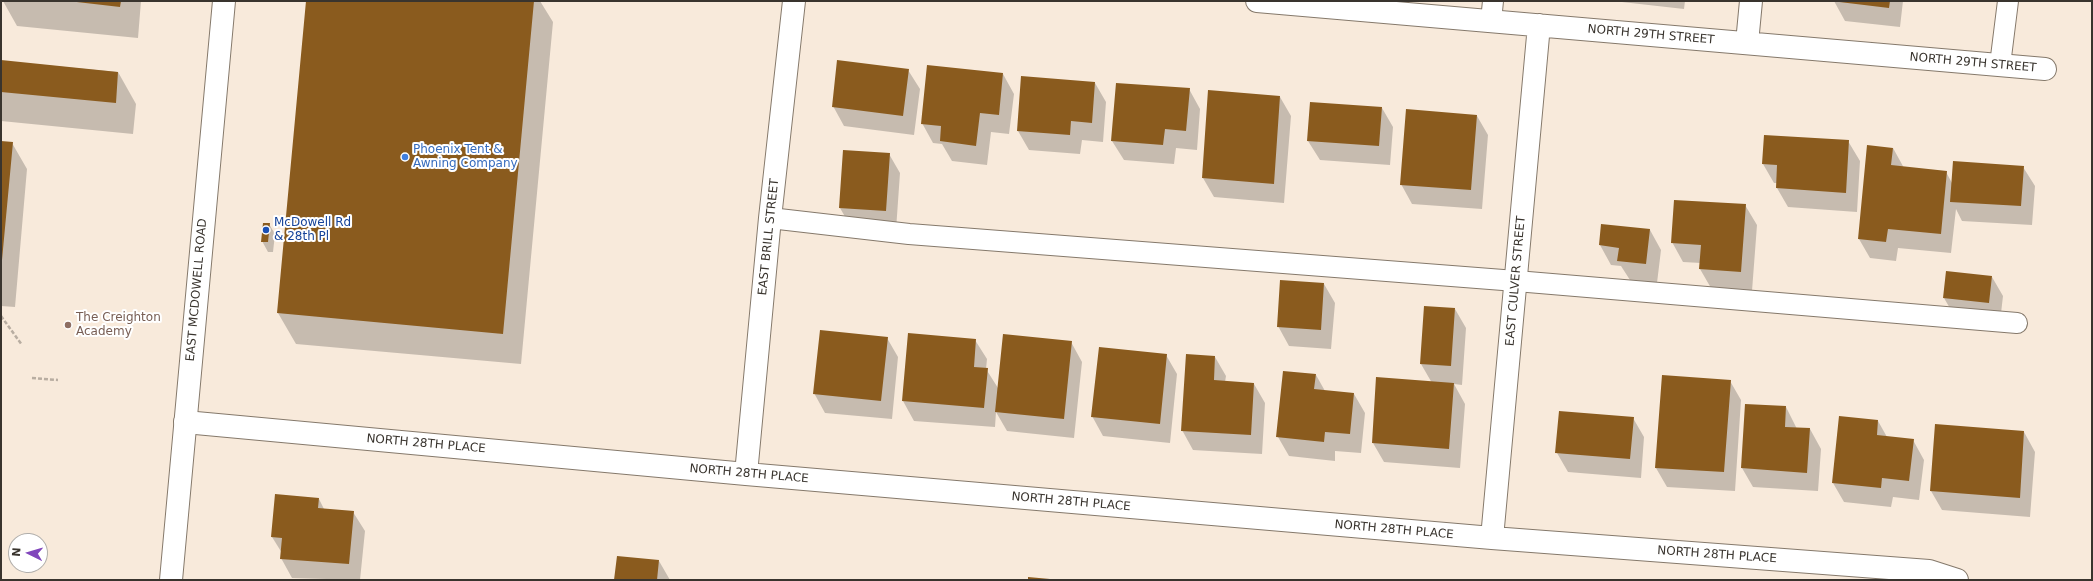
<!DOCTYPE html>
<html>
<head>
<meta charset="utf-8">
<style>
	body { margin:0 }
	#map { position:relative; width:2093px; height:581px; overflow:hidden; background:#f8eadb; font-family:"DejaVu Sans",sans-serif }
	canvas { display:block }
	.frame { position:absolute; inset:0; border:2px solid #39342e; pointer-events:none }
	.north { position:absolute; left:8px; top:533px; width:40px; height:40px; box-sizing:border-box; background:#fff; border:1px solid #b0aeab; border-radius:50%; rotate:275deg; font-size:11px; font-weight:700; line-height:16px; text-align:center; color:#39342e }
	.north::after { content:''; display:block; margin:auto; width:14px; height:18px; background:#8146bc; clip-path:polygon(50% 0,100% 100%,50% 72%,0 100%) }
</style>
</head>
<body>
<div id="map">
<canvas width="2093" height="581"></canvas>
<div class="frame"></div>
<div class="north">N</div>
</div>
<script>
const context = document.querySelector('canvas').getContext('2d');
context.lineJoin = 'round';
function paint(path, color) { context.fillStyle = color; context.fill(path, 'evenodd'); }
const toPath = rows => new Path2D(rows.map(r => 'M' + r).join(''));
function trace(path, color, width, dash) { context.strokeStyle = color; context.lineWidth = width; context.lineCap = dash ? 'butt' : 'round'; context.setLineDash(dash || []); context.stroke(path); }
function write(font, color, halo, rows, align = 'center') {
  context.font = font + ' "DejaVu Sans",sans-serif'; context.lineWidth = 4; context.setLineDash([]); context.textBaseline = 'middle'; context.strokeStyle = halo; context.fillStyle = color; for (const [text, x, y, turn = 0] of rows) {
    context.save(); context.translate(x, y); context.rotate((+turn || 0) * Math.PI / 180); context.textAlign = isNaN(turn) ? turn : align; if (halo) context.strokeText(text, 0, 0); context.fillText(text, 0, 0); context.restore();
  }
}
paint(toPath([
	[3,1,141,1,138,38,17,26],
	[307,1,540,1,553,22,521,364,296,344,278,313],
	[1613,1,1685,1,1684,9],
	[1834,1,1903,1,1900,27,1845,21],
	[1,61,118,72,136,104,133,134,1,121],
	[908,70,920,89,914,135,844,126,833,106],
	[1003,74,1014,94,1009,134,991,132,987,165,952,161,942,144,933,143,922,123],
	[1095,83,1106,102,1103,142,1082,140,1080,154,1029,150,1018,131],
	[1189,89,1200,109,1197,150,1176,148,1174,164,1124,160,1112,141],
	[1280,97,1291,116,1284,203,1214,197,1203,178],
	[1382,108,1393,127,1390,165,1320,160,1308,141],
	[1477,116,1488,135,1482,209,1412,204,1401,184],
	[1848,141,1860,161,1857,212,1788,207,1777,188,1777,183,1774,183,1763,164],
	[1,142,12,143,27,169,15,307,1,306],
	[1893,148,1904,168,1946,172,1952,183,2023,167,2035,186,2032,225,1962,221,1956,209,1951,253,1898,248,1896,261,1870,258,1859,239],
	[889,154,900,173,896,230,851,227,840,208],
	[1745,205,1757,225,1752,291,1711,288,1700,269,1701,263,1683,262,1672,242],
	[269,224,275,234,273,252,268,252,262,241],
	[1602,225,1650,230,1661,250,1657,283,1630,280,1621,266,1611,265,1600,245],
	[1992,277,2003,296,2000,322,1955,317,1944,298],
	[1324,284,1335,303,1331,349,1289,346,1278,326],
	[1455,309,1466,328,1462,385,1454,384,1465,404,1460,468,1384,462,1373,443,1432,383,1421,364],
	[909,334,975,340,987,359,986,369,998,388,1071,342,1082,362,1074,438,1007,431,996,412,995,427,914,421,903,401],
	[887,338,898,357,892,419,825,413,814,393],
	[1166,355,1177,374,1170,443,1103,436,1092,416],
	[1215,357,1226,376,1225,382,1254,384,1265,403,1262,454,1193,450,1182,430],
	[1316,375,1325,391,1354,394,1365,413,1361,453,1335,451,1335,461,1289,456,1278,437],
	[1730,381,1741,400,1735,491,1667,487,1656,468],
	[1786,407,1797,429,1810,429,1821,449,1818,491,1753,487,1742,468],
	[1633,418,1644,437,1641,478,1568,472,1557,453],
	[1878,421,1887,437,1913,440,1924,460,1919,500,1893,497,1891,507,1844,502,1833,483],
	[2024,432,2035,452,2030,517,1942,510,1931,491],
	[319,499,324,509,353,512,365,531,360,580,292,578,281,558,282,553,272,537],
	[659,561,670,580,615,580]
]), '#0003');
paint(toPath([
	[68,1,121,1,120,7],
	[306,1,534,1,503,334,277,313],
	[1831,1,1890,1,1889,8],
	[1,60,118,72,116,103,1,92],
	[837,60,909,69,903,116,832,107],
	[927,65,1003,73,999,115,980,113,976,146,940,141,941,126,921,124],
	[1021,76,1095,82,1092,123,1071,121,1070,135,1017,131],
	[1116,83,1190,88,1186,131,1165,129,1163,145,1111,141],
	[1208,90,1280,96,1274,184,1202,178],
	[1310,102,1382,107,1379,146,1307,141],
	[1406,109,1477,115,1471,190,1400,185],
	[1764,135,1849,140,1846,193,1776,188,1777,165,1762,164],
	[1,141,13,142,2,260,1,260],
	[1867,145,1893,148,1891,165,1947,171,1941,234,1888,229,1886,242,1858,239],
	[843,150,890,153,886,211,839,208],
	[1953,161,2024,166,2021,206,1950,202],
	[1674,200,1746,204,1741,272,1699,269,1701,245,1671,243],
	[263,223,270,223,268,242,261,242],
	[1601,224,1650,229,1646,264,1617,261,1619,248,1599,245],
	[1946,271,1992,276,1989,303,1943,298],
	[1280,280,1324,283,1321,330,1277,327],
	[1424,306,1455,308,1451,366,1420,364],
	[820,330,888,337,881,401,813,394],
	[908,333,976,339,974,367,988,368,984,408,902,401],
	[1003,334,1072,341,1064,419,995,412],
	[1099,347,1167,354,1160,424,1091,417],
	[1186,354,1215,356,1214,380,1254,383,1251,435,1181,431],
	[1283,371,1316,374,1314,389,1354,393,1350,434,1325,432,1324,442,1276,437],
	[1662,375,1731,380,1724,472,1655,468],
	[1376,377,1454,383,1449,449,1372,443],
	[1745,404,1786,406,1785,427,1810,428,1807,473,1741,468],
	[1559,411,1634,417,1630,459,1555,453],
	[1839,416,1878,420,1877,435,1914,439,1909,481,1882,478,1881,488,1832,483],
	[1935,424,2024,431,2020,498,1930,491],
	[275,494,319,498,318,508,354,511,349,564,280,559,282,538,271,537],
	[617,556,659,560,657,580,614,580],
	[1028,577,1050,579,1050,580,1028,580]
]), '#8a5b1e');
const lane = toPath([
	[1491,21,1493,1],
	[2000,65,2008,1],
	[770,218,909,234,1516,281,2017,323]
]);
const street = toPath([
	[1257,1,2045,69],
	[1747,43,1751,1],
	[185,422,746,474,1492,538,1929,571,1957,580],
	[746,474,770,218,794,1],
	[1492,538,1539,25]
]);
const primary = toPath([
	[171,580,224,1]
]);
trace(lane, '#85796b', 22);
trace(street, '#85796b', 24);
trace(primary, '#85796b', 24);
trace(toPath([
	[1,316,22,345],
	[32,378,58,380]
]), '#b8ada1', 2.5, [4, 2]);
trace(lane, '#fff', 20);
trace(street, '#fff', 22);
trace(primary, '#fff', 22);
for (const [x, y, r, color] of [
	[405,157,4,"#3f7fe0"],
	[266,230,4,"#1a4fb4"],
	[68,325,4,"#8d6e63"]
]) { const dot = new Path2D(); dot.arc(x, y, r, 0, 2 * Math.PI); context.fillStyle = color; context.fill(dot); trace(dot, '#fff', 1.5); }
write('12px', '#39342e', '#fff', [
	["NORTH 29TH STREET",1651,35,5],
	["NORTH 29TH STREET",1973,63,5],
	["EAST BRILL STREET",769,237,-84],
	["EAST CULVER STREET",1516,281,-85],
	["EAST MCDOWELL ROAD",197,290,-85],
	["NORTH 28TH PLACE",426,444,5],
	["NORTH 28TH PLACE",749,474,5],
	["NORTH 28TH PLACE",1071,502,5],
	["NORTH 28TH PLACE",1394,530,5],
	["NORTH 28TH PLACE",1717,555,4]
]);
write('12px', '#366cbe', '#fff', [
	["Phoenix Tent &",413,150],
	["Awning Company",413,164]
], 'left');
write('12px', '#164399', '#fff', [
	["McDowell Rd",274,223],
	["& 28th Pl",274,237]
], 'left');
write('12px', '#785e54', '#fff', [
	["The Creighton",76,318],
	["Academy",76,332]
], 'left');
</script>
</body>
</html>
